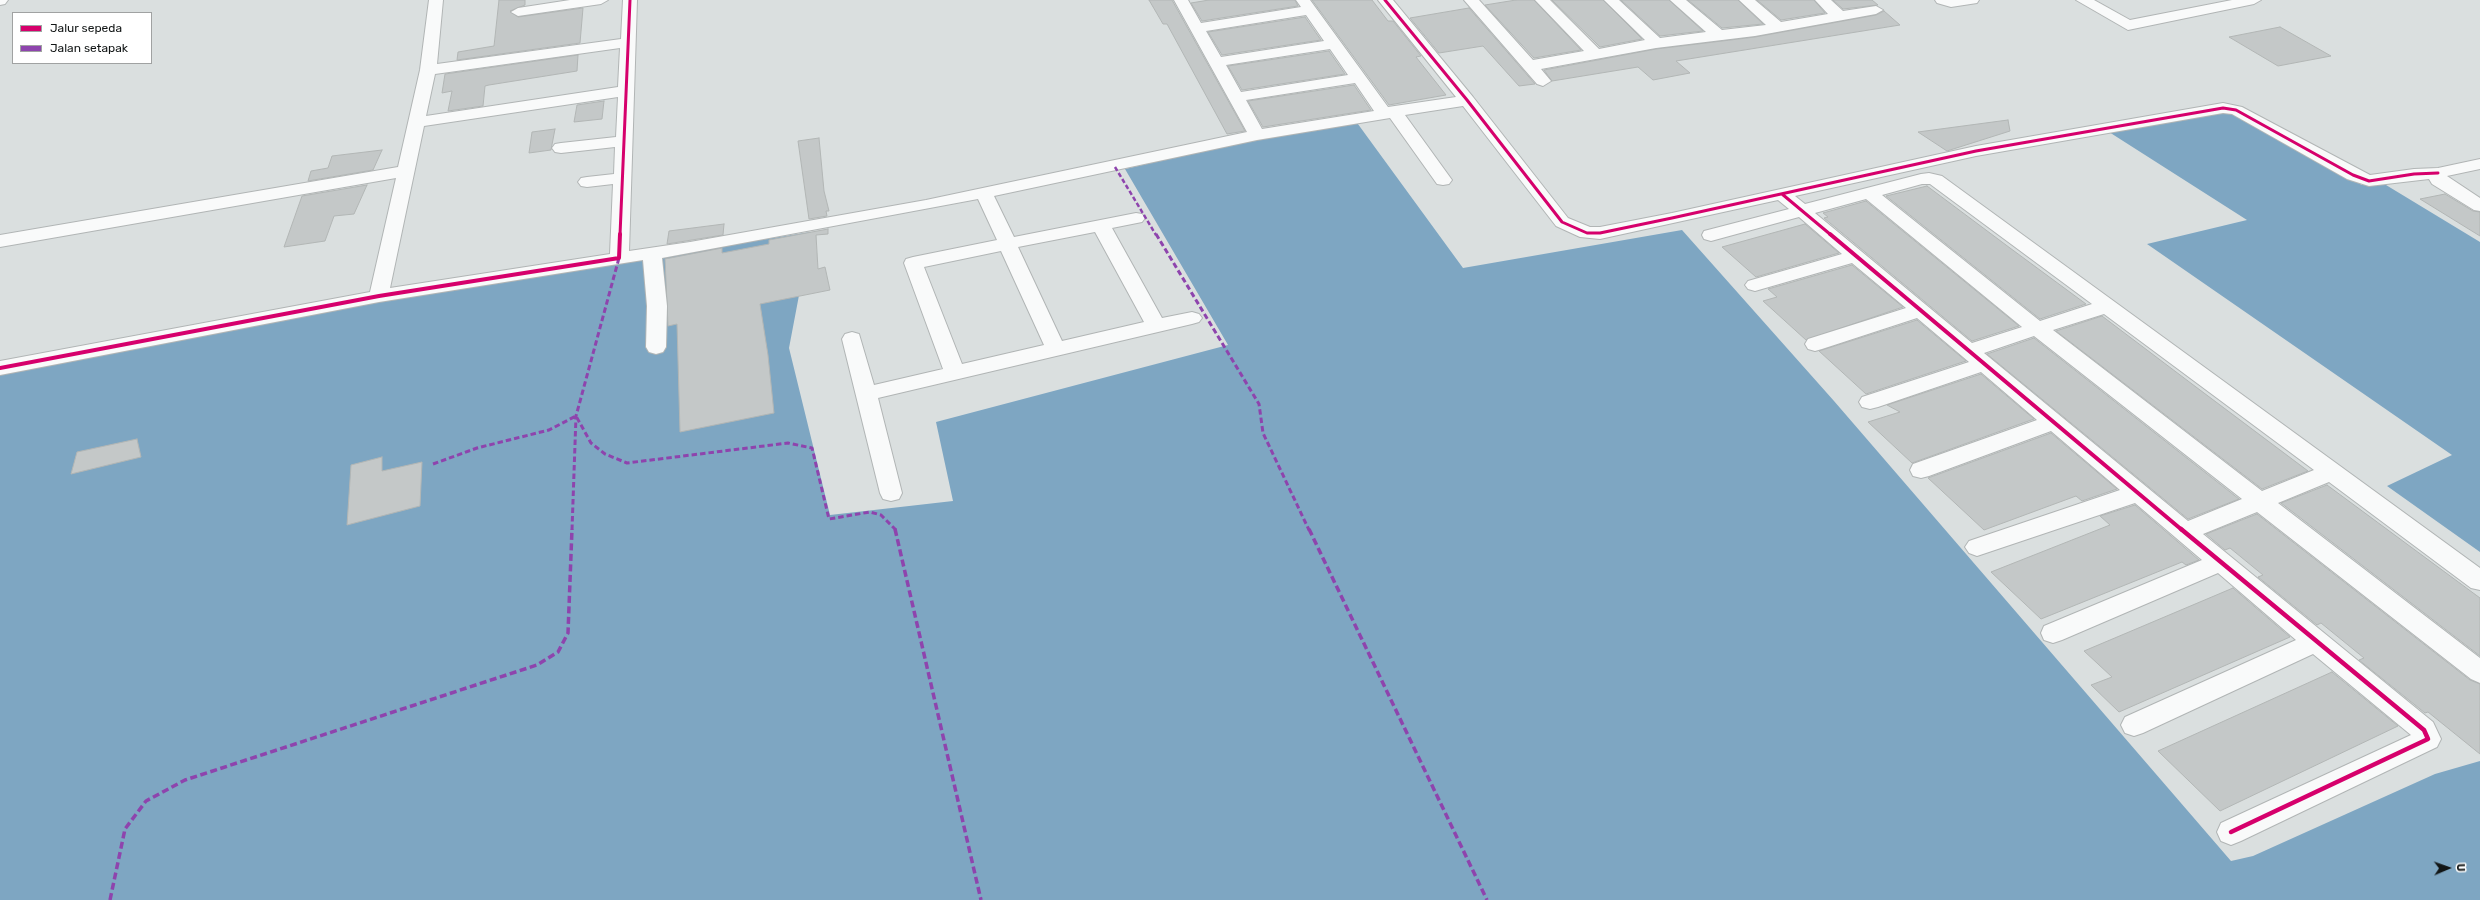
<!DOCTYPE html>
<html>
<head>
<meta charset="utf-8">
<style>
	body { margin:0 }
	#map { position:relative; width:2480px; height:900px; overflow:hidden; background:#dadfdf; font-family:Rubik,sans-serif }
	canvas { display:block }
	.legend { position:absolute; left:12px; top:12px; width:140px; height:52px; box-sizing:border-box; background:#fff; border:1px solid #a0a2a2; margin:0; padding:5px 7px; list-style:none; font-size:12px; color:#121616 }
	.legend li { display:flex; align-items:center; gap:8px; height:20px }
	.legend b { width:20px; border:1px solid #a0a2a2 }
	.north { position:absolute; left:2428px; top:848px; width:40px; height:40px; -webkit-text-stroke:3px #fff; paint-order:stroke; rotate:88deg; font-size:11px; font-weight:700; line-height:16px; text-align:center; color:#121616 }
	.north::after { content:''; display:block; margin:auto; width:14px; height:18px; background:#121616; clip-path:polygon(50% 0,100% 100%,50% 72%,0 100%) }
</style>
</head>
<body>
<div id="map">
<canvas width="2480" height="900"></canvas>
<ul class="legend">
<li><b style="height:5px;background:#d6006c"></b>Jalur sepeda</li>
<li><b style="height:5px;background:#8e44ad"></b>Jalan setapak</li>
</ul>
<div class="north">U</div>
</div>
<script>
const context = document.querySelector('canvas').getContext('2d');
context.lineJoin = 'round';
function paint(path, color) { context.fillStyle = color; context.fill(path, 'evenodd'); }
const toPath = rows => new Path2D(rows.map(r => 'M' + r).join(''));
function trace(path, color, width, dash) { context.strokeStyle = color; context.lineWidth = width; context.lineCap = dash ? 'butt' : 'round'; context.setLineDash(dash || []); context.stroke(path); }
paint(toPath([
	[2219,112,2235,112,2362,185,2386,185,2480,242,2480,552,2387,486,2452,455,2147,244,2247,220,2109,132],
	[1355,120,1463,268,1682,230,1834,401,2231,861,2253,856,2435,774,2480,761,2480,900,0,900,0,371,395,297,811,232,789,348,830,515,953,501,936,422,1228,345,1125,169,1245,141]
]), '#7ea6c2');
const building = toPath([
	[499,0,525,0,525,5,510,11,518,17,583,8,580,43,457,60,458,52,494,46,499,0],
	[1149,0,1172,0,1245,131,1227,134,1167,24,1163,24,1149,0],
	[1209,0,1295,0,1298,6,1202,21,1191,3,1209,0],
	[1312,0,1372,0,1388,21,1393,21,1421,56,1416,57,1446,95,1389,105,1312,0],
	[1516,0,1534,0,1581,50,1534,58,1485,5,1516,0],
	[1552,0,1603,0,1642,39,1600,47,1552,0],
	[1621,0,1669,0,1703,31,1660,36,1621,0],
	[1688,0,1738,0,1763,24,1722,28,1688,0],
	[1757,0,1814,0,1825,13,1781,20,1757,0],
	[1833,0,1872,0,1878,5,1843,9,1833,0],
	[1469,8,1535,84,1519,86,1483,46,1439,53,1410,18,1469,8],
	[1884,11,1900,25,1676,61,1690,73,1653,80,1638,67,1552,81,1544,70,1656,49,1755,37,1876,15,1884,11],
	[1305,17,1321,40,1222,55,1208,32,1305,17],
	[2280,27,2331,56,2278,66,2229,37,2280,27],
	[1329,51,1345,74,1242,90,1228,66,1329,51],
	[578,55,577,71,489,85,485,86,483,106,448,111,452,91,442,93,445,74,578,55],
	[1354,85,1371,110,1263,127,1248,101,1354,85],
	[604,101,602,119,574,122,577,105,604,101],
	[2008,120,2010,131,1947,151,1918,132,2008,120],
	[555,129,551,150,529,153,532,132,555,129],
	[819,138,824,191,829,211,826,211,827,216,809,219,798,141,819,138],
	[382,150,373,170,308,181,311,171,328,168,332,156,382,150],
	[367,185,354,214,334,216,325,241,284,247,302,196,367,185],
	[1927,186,2010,248,2086,304,2040,319,1886,196,1927,186],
	[2445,194,2473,211,2480,212,2480,236,2420,199,2445,194],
	[1866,201,2019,326,1972,341,1824,218,1828,217,1823,213,1866,201],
	[724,224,723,235,667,244,669,231,724,224],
	[1805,224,1839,253,1756,277,1722,247,1805,224],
	[828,229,828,234,816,235,818,269,825,267,830,290,760,304,768,355,774,413,680,432,677,324,668,326,665,259,722,248,722,253,769,244,769,240,828,229],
	[1852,265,1903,307,1806,340,1763,301,1777,297,1768,289,1852,265],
	[2102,316,2192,384,2308,471,2262,489,2056,331,2102,316],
	[1917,320,1966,361,1866,394,1819,351,1917,320],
	[2034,338,2239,499,2188,519,1987,354,2034,338],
	[1981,374,2034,419,1912,463,1868,422,1900,412,1887,405,1981,374],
	[2051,433,2117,489,2082,501,2076,496,1984,530,1928,478,2051,433],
	[137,439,141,457,71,474,77,452,137,439],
	[382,457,382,471,422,462,420,506,347,525,351,465,382,457],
	[2327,485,2480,598,2480,656,2281,503,2327,485],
	[2135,505,2199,560,2186,565,2182,562,2041,619,1991,572,2110,525,2100,516,2135,505],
	[2257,514,2470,680,2480,684,2480,754,2428,712,2425,713,2359,660,2364,658,2321,623,2317,625,2258,577,2263,575,2230,548,2225,550,2206,534,2257,514],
	[2233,588,2290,637,2119,712,2091,685,2112,677,2084,651,2233,588],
	[2332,672,2398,726,2220,811,2158,751,2332,672]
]);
paint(building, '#c4c8c8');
trace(building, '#b2b6b5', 1);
const minor = toPath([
	[0,0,8,0,5,4,0,5,0,0],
	[429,0,443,0,437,64,621,39,623,0,637,0,629,251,690,242,926,200,1247,132,1174,0,1188,0,1201,23,1301,7,1296,0,1310,0,1388,107,1456,97,1378,0,1393,0,1473,97,1568,218,1590,227,1600,227,1672,213,1976,146,2223,103,2242,107,2370,175,2414,169,2438,168,2480,159,2480,169,2447,176,2480,198,2480,211,2474,210,2432,184,2429,179,2369,186,2347,179,2232,114,2223,113,1976,156,1795,196,1805,204,1921,174,1929,173,1942,176,2480,568,2480,590,2471,588,2329,482,2278,503,2480,658,2480,683,2471,679,2257,512,2203,534,2433,722,2441,739,2437,747,2241,841,2231,845,2221,841,2217,832,2221,823,2411,735,2313,654,2143,733,2134,736,2125,733,2121,725,2125,717,2296,640,2218,573,2062,640,2053,643,2044,640,2041,633,2044,626,2202,560,2135,503,1977,556,1969,553,1965,547,1969,541,2120,490,2051,431,1929,476,1921,478,1913,476,1910,470,1913,464,2037,420,1981,372,1878,407,1870,409,1862,407,1859,402,1862,397,1969,362,1917,318,1822,349,1815,351,1808,349,1805,344,1808,339,1906,308,1852,263,1755,291,1748,289,1745,285,1748,281,1842,254,1799,217,1711,241,1704,239,1702,235,1704,231,1789,209,1778,200,1600,239,1580,237,1556,226,1463,106,1405,115,1452,180,1449,184,1443,185,1437,184,1390,118,1257,140,994,196,1014,237,1136,213,1142,214,1145,218,1142,222,1112,228,1162,318,1192,312,1199,314,1202,318,1199,322,1192,324,878,398,902,493,899,499,891,501,883,499,880,493,842,339,845,334,852,332,859,334,874,385,943,369,904,263,906,259,913,257,997,240,978,199,662,258,667,306,666,347,663,352,656,354,649,352,646,347,647,306,643,260,379,302,0,375,0,361,370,292,396,178,0,247,0,235,398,167,420,70,429,0],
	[1306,15,1324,41,1221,57,1206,31,1306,15],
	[620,48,618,87,426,116,435,74,620,48],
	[1330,49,1348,75,1241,92,1226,65,1330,49],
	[1355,83,1374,111,1262,129,1246,100,1355,83],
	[618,97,616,137,561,143,555,144,552,148,555,152,561,153,615,147,614,174,587,177,581,178,578,182,581,186,587,187,613,184,610,254,390,288,424,126,618,97],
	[1922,184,1930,184,2092,304,2040,321,1882,195,1922,184],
	[1866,199,2022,327,1972,343,1815,213,1866,199],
	[1095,232,1144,322,1062,341,1018,247,1095,232],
	[1001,251,1044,345,962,364,924,267,1001,251],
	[2104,314,2314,470,2262,491,2053,330,2104,314],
	[2034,336,2242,499,2188,521,1984,353,2034,336],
	[570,0,608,0,601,4,518,16,511,12,518,8,570,0],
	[1464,0,1479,0,1533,60,1584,51,1535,0,1550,0,1599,49,1645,40,1604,0,1619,0,1660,38,1706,32,1670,0,1686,0,1722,30,1766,25,1739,0,1755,0,1781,22,1828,14,1815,0,1831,0,1843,11,1876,6,1883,10,1876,14,1755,36,1656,48,1541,69,1551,81,1543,86,1537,84,1464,0],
	[1935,0,1979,0,1977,3,1951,7,1937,3,1935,0],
	[2076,0,2094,0,2130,20,2232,0,2261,0,2254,4,2128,30,2076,0]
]);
trace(minor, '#b1b5b5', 2);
paint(minor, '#f9fafa');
trace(toPath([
	[1115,167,1156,235]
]), '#8e44ad', 2.5, [4.5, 2.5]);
trace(toPath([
	[1156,234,1259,404,1263,433,1309,530],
	[433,464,477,448,549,430,576,416,591,443,605,454,627,463,788,443,812,448,829,519,870,512,881,515,896,530],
	[572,530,576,416,619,258,616,259]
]), '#8e44ad', 3, [5.5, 3]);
trace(toPath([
	[895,529,981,900],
	[1309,529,1487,900],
	[110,900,125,829,146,801,185,780,537,665,558,652,568,633,572,529]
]), '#8e44ad', 3.5, [7, 3.5]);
trace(toPath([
	[1385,0,1467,100,1562,222,1587,233,1600,233,1672,218,1976,151,2223,108,2236,110,2353,175,2369,181,2414,174,2438,173],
	[1782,194,1831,235],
	[620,235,630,0]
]), '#d6006c', 3);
trace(toPath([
	[1830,234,2182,530],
	[0,368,379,296,619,258,620,234]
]), '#d6006c', 4);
trace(toPath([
	[2181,529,2424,730,2428,739,2231,832]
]), '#d6006c', 4.5);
</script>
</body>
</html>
